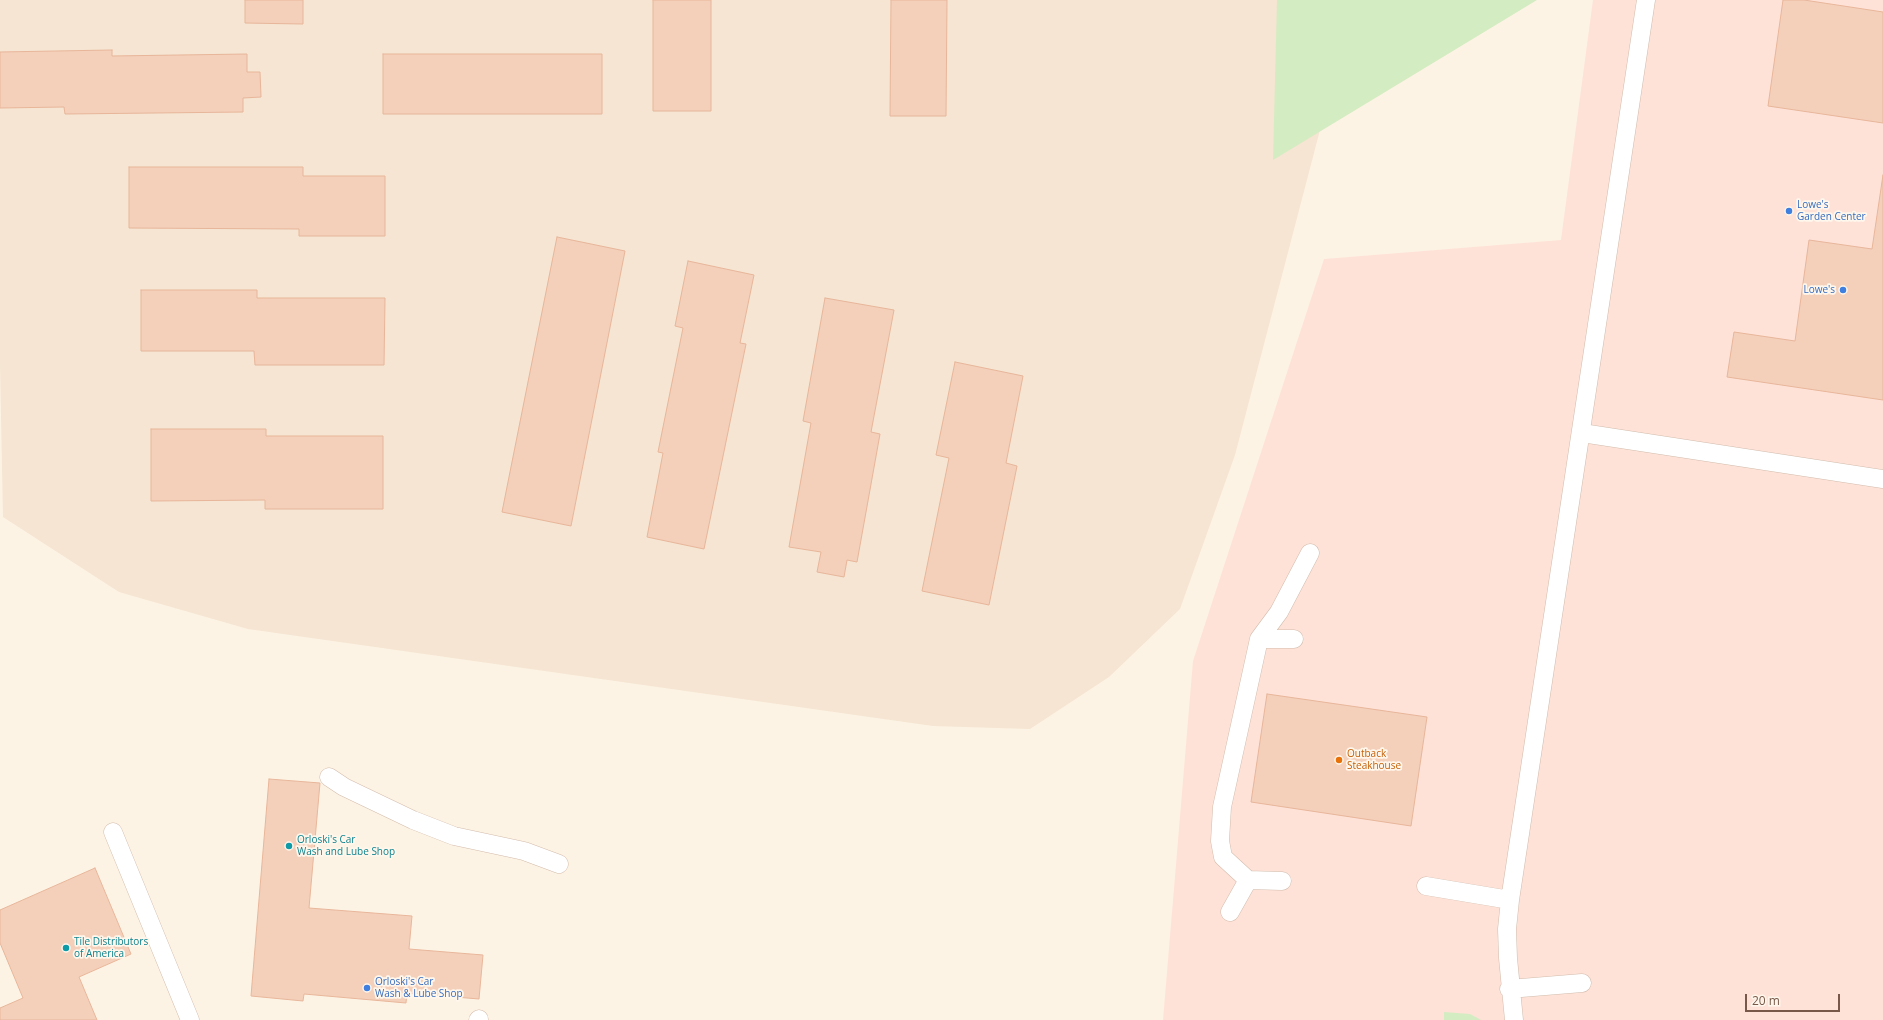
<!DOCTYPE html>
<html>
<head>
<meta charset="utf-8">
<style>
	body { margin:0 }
	#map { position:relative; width:1883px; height:1020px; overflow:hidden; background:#fdf3e4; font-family:"Open Sans",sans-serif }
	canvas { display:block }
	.scale { position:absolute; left:1745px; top:994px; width:95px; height:18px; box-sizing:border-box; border:2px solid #785848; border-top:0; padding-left:5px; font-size:12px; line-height:14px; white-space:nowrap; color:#785848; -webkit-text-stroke:3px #fff7ec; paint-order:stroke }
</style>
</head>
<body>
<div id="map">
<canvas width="1883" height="1020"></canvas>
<div class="scale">20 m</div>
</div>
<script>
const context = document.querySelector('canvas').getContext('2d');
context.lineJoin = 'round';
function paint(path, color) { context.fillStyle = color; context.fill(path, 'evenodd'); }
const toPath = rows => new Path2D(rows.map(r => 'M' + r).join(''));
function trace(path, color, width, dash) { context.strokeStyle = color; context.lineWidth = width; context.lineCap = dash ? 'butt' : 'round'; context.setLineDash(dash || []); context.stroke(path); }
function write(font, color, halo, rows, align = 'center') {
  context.font = font + ' "Open Sans",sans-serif'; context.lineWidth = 3.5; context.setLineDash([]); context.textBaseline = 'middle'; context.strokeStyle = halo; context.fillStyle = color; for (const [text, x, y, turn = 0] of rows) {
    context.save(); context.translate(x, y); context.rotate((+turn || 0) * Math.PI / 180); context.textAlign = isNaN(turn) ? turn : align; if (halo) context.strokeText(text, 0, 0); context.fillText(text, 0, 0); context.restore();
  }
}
paint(toPath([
	[0,0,1354,0,1235,455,1180,609,1109,677,1030,729,933,726,248,629,119,592,3,517,0,363]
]), '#f5e5d2');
paint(toPath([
	[1593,0,1883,0,1883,1020,1163,1020,1193,661,1324,259,1561,240]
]), '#fee2d8');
paint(toPath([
	[1277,0,1537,0,1273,160],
	[1444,1012,1470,1014,1481,1020,1444,1020]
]), '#d4ecc2');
const building = toPath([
	[245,0,303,0,303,24,245,23,245,0],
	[653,0,711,0,711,111,653,111,653,0],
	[891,0,947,0,946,116,890,116,891,0],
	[1783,0,1804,0,1883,12,1883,123,1768,106,1783,0],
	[112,50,112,56,247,54,247,72,260,72,261,97,243,98,243,112,65,114,64,107,0,108,0,52,112,50],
	[383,54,602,54,602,114,383,114,383,54],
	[129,167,303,167,303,176,385,176,385,236,299,236,299,229,129,228,129,167],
	[1883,175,1883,400,1727,377,1734,332,1795,341,1809,240,1872,249,1883,175],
	[557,237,625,251,571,526,502,512,557,237],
	[688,261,754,275,740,343,746,344,704,549,647,537,663,453,658,452,683,328,675,326,688,261],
	[141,290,257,290,257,298,385,298,384,365,255,365,254,351,141,351,141,290],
	[825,298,894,310,871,432,880,434,857,562,847,560,844,577,817,572,821,552,789,547,811,423,803,421,825,298],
	[955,362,1023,376,1006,463,1017,466,989,605,922,591,949,458,936,455,955,362],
	[151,429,266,429,266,436,383,436,383,509,265,509,265,500,151,501,151,429],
	[1267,694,1427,717,1411,826,1251,802,1267,694],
	[269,779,320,783,309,908,412,916,409,949,483,955,479,999,407,993,406,1003,304,994,303,1001,251,996,269,779],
	[95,868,131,954,79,977,97,1020,0,1020,0,1008,23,998,0,943,0,910,95,868]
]);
paint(building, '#f4d0bb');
trace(building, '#e8b69a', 1);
const service = toPath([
	[1582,433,1883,479],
	[1259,639,1294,639],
	[329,777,344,787,413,820,454,836,524,851,559,864],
	[113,832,190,1020],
	[1248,880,1223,857,1220,841,1222,807,1259,639,1279,612,1310,553],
	[1426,886,1510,900],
	[1230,912,1248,880,1282,881],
	[1509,989,1582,983],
	[478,1020,479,1019],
	[1514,1020,1508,958,1507,929,1510,900,1646,0]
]);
trace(service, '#d2bcac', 19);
trace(service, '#fff', 18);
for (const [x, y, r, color] of [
	[1789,211,4,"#3f7fe0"],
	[1843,290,4,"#3f7fe0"],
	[1339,760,4,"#e8710a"],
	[289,846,4,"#0f9aa8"],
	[66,948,4,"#0f9aa8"],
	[367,988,4,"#3f7fe0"]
]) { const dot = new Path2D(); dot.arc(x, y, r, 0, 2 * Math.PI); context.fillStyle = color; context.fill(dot); trace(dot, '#fff7ec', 1.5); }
write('10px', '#366cbe', '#fff7ec', [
	["Lowe's",1797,205],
	["Garden Center",1797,217],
	["Lowe's",1835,290,"right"],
	["Orloski's Car",375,982],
	["Wash & Lube Shop",375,994]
], 'left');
write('10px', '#c56008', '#fff7ec', [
	["Outback",1347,754],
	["Steakhouse",1347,766]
], 'left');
write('10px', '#0d838f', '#fff7ec', [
	["Orloski's Car",297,840],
	["Wash and Lube Shop",297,852],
	["Tile Distributors",74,942],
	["of America",74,954]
], 'left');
</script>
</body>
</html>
